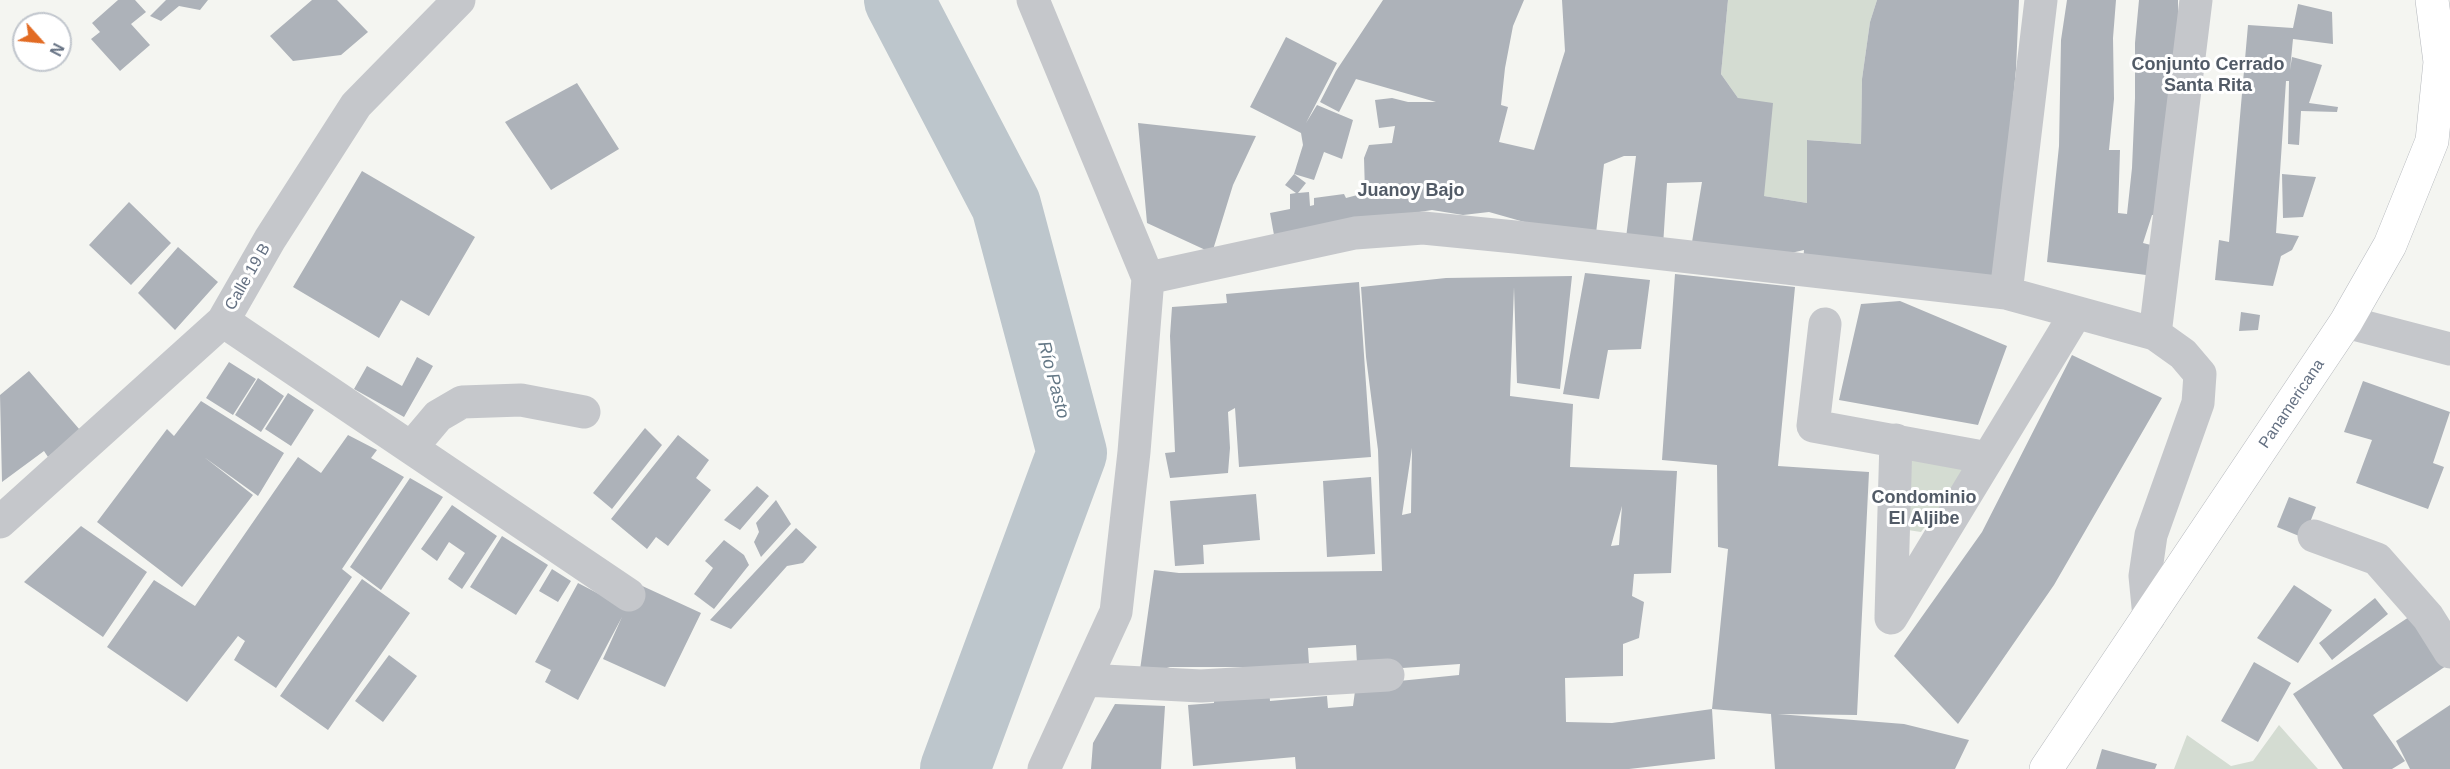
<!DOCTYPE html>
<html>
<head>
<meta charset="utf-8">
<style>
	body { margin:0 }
	#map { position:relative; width:2450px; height:769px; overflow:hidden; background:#f4f5f1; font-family:Helvetica,sans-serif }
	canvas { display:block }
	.north { position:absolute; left:12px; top:12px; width:60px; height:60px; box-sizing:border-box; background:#fff; border:2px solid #c1c6cd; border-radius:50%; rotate:117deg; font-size:16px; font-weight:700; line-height:24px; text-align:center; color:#647082 }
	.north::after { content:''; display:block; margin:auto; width:21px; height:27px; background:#e26b23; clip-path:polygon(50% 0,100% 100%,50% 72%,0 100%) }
</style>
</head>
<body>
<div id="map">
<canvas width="2450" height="769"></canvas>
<div class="north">N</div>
</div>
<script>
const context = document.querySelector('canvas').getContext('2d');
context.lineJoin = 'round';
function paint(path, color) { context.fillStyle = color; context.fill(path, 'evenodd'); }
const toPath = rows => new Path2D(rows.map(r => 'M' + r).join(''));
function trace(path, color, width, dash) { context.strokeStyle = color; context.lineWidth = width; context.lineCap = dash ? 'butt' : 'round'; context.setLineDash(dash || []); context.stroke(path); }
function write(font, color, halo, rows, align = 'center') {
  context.font = font + ' Helvetica,sans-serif'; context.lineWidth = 6; context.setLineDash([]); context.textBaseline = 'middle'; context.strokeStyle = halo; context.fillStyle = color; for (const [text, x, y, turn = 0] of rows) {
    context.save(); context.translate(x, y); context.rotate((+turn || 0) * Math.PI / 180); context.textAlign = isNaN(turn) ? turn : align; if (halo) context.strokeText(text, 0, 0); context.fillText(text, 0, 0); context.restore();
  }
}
paint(toPath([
	[1728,0,1877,0,1870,22,1862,79,1861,144,1808,140,1807,203,1764,196,1738,98,1721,74],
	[1903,451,1972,463,1921,532,1901,529],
	[2279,725,2318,769,2174,769,2187,735,2231,766,2253,761]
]), '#d4dcd2');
trace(toPath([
	[899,0,1006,205,1072,453,955,769]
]), '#bdc6cc', 70);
paint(toPath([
	[118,0,135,0,146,12,131,24,150,45,120,71,91,39,100,32,92,23],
	[166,0,208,0,200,10,179,6,161,21,150,16],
	[312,0,337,0,368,32,341,55,293,61,270,36],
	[1383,0,1524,0,1513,26,1505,68,1501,105,1508,107,1499,142,1534,150,1565,51,1562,0,1728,0,1721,74,1738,98,1773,103,1764,196,1807,203,1807,140,1861,144,1862,79,1870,22,1877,0,2019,0,2016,69,1996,280,1803,262,1804,250,1756,261,1691,248,1702,182,1667,183,1663,246,1626,238,1636,156,1624,156,1604,164,1595,242,1489,212,1463,215,1432,210,1274,235,1270,213,1290,209,1290,194,1296,193,1285,185,1294,174,1306,183,1298,193,1309,192,1310,206,1314,205,1314,198,1344,194,1346,198,1365,193,1364,158,1369,145,1392,143,1395,126,1379,128,1375,100,1392,98,1408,102,1436,102,1356,79,1339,112,1320,102,1336,71],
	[2067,0,2116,0,2113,38,2114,99,2109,150,2120,150,2118,213,2127,214,2132,168,2135,98,2135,43,2139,0,2178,0,2178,44,2159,215,2152,215,2143,243,2155,246,2146,275,2047,262,2059,146,2061,40],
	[2298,4,2332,12,2333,44,2293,39,2290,70,2292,57,2322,65,2309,103,2338,107,2337,112,2301,111,2299,145,2288,144,2289,81,2286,81,2276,233,2299,236,2292,250,2281,256,2273,286,2215,280,2219,240,2229,242,2248,25,2293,28],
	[1286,37,1337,63,1306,123,1317,105,1353,120,1342,159,1324,152,1314,180,1294,174,1303,145,1301,133,1250,107],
	[577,83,619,149,551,190,505,122],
	[1138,123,1256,136,1233,185,1212,253,1147,223],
	[362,171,475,237,429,316,401,300,379,338,293,287],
	[2282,174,2316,177,2303,217,2283,218],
	[129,202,171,243,131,285,89,245],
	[178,247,218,282,175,330,138,293],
	[1585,273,1650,280,1641,349,1608,350,1599,399,1563,394],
	[1675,274,1795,287,1778,466,1869,472,1857,715,1778,714,1904,724,1969,740,1955,769,1775,769,1771,714,1712,709,1728,549,1718,547,1717,465,1662,460],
	[1572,276,1560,389,1517,383,1514,287,1510,396,1573,404,1570,467,1677,471,1671,573,1634,574,1632,596,1644,602,1639,638,1623,644,1623,676,1565,678,1566,722,1612,723,1712,709,1715,759,1629,769,1296,769,1295,757,1193,766,1188,705,1214,703,1214,693,1269,689,1270,701,1327,696,1328,708,1353,706,1355,691,1389,682,1459,675,1460,664,1388,669,1357,664,1356,645,1308,648,1309,664,1260,667,1170,667,1139,677,1154,570,1179,573,1382,571,1378,450,1366,357,1361,287,1446,278],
	[1412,448,1411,513,1402,515],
	[1622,506,1619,545,1611,546],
	[1359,282,1371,457,1239,467,1235,408,1228,412,1230,448,1228,473,1170,478,1165,453,1175,452,1170,336,1172,307,1227,303,1226,294],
	[1900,301,2007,346,1978,425,1839,400,1861,304],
	[2241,312,2260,315,2258,330,2239,331],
	[2072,355,2162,398,2054,585,1958,724,1894,656,1982,532],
	[417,357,433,366,404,417,354,389,367,366,402,386],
	[229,362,256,379,233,415,206,398],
	[29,371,80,430,48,457,44,451,2,482,0,395],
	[258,378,284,396,261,432,235,415],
	[2363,381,2450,412,2433,463,2444,467,2428,509,2356,483,2372,440,2344,432],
	[288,393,314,410,291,446,265,429],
	[201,401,284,453,258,496,204,457,253,495,182,587,97,522,167,429,174,436],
	[645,428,662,445,612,509,593,493],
	[348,435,377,450,371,458,404,477,342,569,352,577,276,688,234,660,245,641,238,636,187,702,107,647,154,580,195,606,298,457,321,473],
	[678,435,709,460,696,478,711,490,668,546,656,537,647,549,611,519],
	[1371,477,1375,554,1327,557,1323,481],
	[410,478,443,497,381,590,350,567],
	[757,486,769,496,740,530,724,520],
	[1256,494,1260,540,1203,545,1204,564,1175,566,1170,501],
	[2289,497,2316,507,2304,538,2277,527],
	[776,500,791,524,761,557,754,542,759,532,756,523],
	[452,505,497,536,462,589,448,579,465,553,449,542,437,561,421,549],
	[81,526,147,572,103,637,24,582],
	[796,528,817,547,803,563,787,566,731,629,710,620],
	[502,536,548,565,516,615,470,587],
	[724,540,744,555,749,565,714,609,694,594,713,568,705,561],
	[552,569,571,581,558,602,539,591],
	[362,579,410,613,328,730,280,696],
	[578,583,626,608,638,584,701,613,665,687,603,659,622,617,578,700,545,682,551,670,535,662],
	[2294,585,2332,610,2298,663,2257,638],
	[2375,598,2388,614,2332,660,2319,643],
	[2412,615,2446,666,2373,715,2405,761,2392,769,2343,769,2293,694],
	[389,655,417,676,383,722,355,701],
	[2254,662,2291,683,2258,742,2221,721],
	[1115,704,1165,706,1161,769,1091,769,1093,743],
	[2450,705,2450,769,2410,769,2396,741],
	[2102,749,2157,764,2155,769,2096,769]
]), '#adb2b9');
const major = toPath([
	[2046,769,2346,322,2390,245,2432,141,2440,62,2432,0]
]);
trace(major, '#b5b8bd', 34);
trace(toPath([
	[1033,0,1148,278,1134,452,1116,612,1044,769],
	[1148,278,1355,233,1423,228,1515,237,2006,293,2155,334,2183,354,2200,374,2198,403,2151,535,2145,576,2149,617],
	[2006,293,2041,0],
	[223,321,629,595],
	[2346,322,2450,349],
	[1825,324,1813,426,1988,458],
	[2155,334,2196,0],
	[411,448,438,416,462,402,521,400,584,412],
	[0,522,223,321,270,239,356,105,459,0],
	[2314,536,2377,559,2428,617,2450,652],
	[1891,616,1896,440],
	[1891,618,2076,313],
	[1085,680,1201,686,1388,675]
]), '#c5c7cb', 33);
trace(major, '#fff', 33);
write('16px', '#647082', '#fff', [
	["Calle 19 B",248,277,-60],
	["Panamericana",2292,404,-56]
]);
write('bold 18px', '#525b67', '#fff', [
	["Conjunto Cerrado",2208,65],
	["Santa Rita",2208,86],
	["Juanoy Bajo",1411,191],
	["Condominio",1924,498],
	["El Aljibe",1924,519]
]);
write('italic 18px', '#647886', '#fff', [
	["Río Pasto",1053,380,75]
]);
</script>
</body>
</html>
